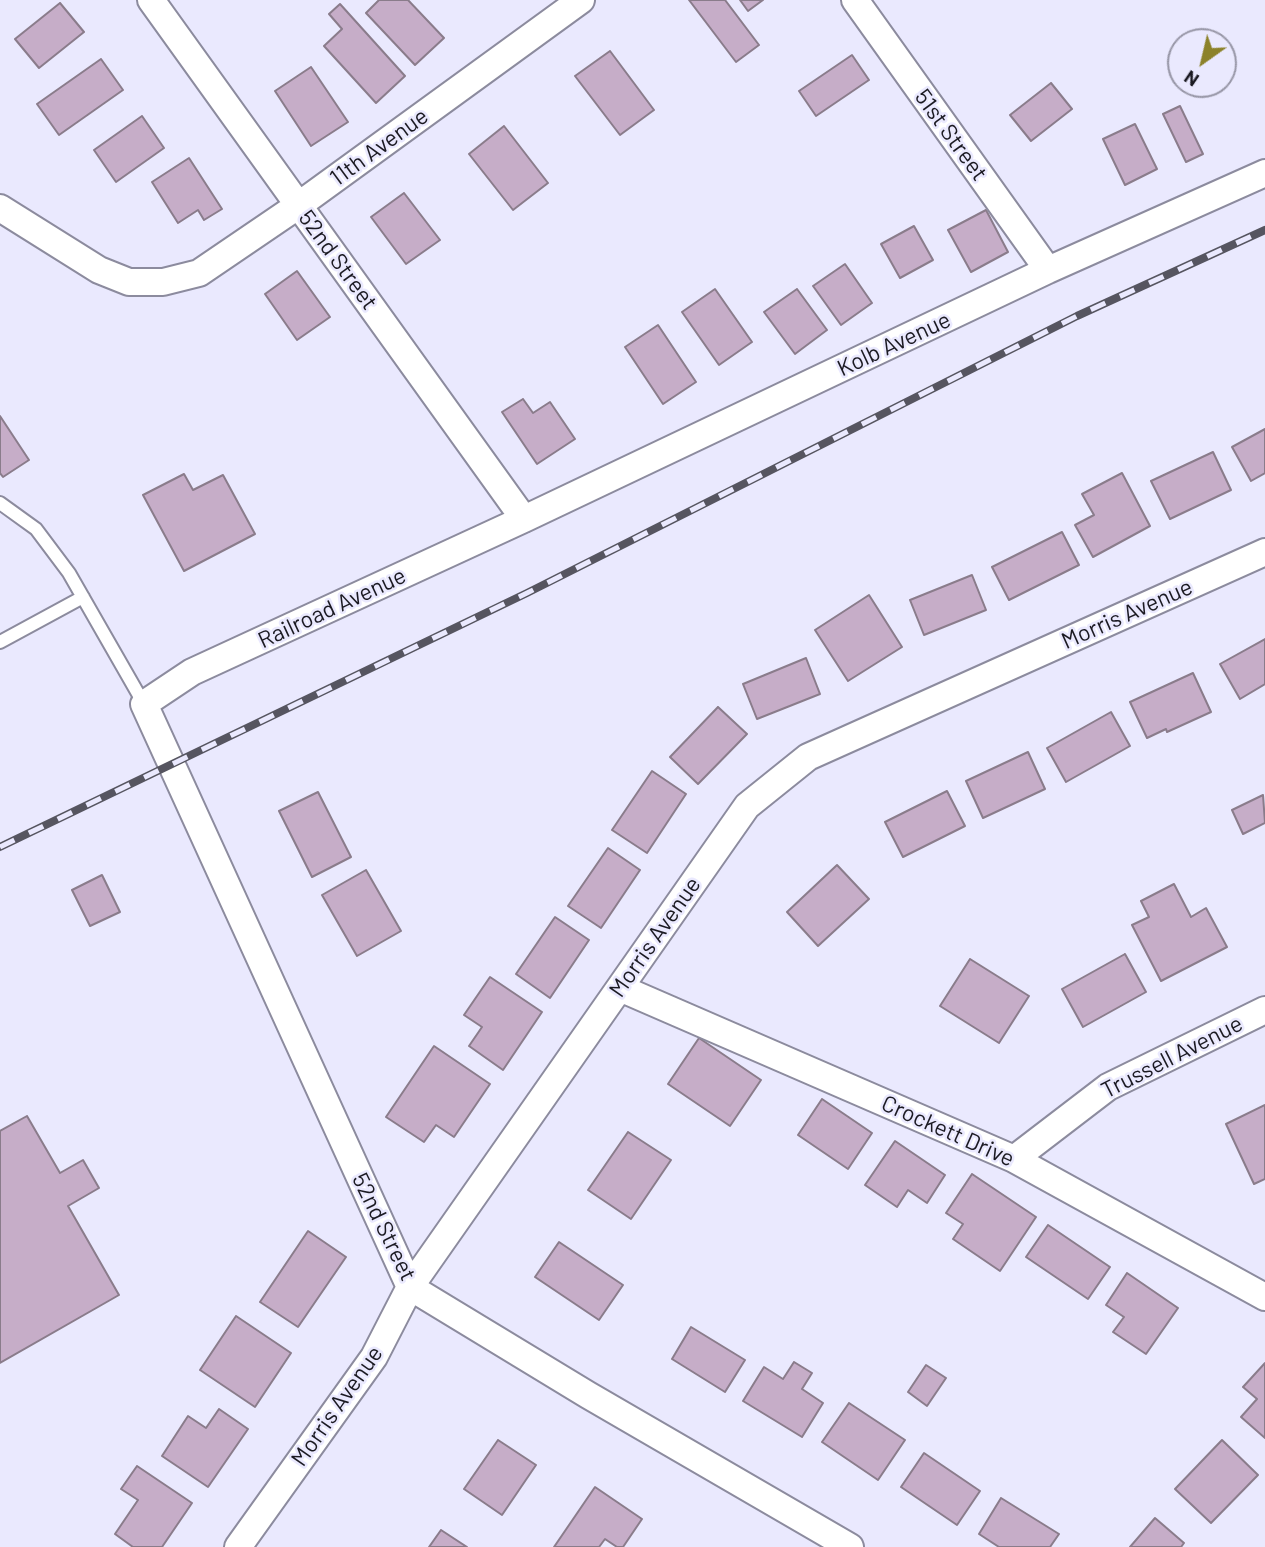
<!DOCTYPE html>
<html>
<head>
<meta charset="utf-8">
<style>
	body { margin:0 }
	#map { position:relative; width:1265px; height:1547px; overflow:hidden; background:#eae9fe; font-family:Barlow,sans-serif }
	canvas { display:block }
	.north { position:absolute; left:1167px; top:28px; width:70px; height:70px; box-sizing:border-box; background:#eae9fe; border:2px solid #9796a6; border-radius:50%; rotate:214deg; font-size:19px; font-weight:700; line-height:28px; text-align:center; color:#1b1a22 }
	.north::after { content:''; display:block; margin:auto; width:24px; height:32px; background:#8c822a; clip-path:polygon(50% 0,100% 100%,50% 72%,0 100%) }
</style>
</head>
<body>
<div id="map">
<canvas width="1265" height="1547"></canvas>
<div class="north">N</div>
</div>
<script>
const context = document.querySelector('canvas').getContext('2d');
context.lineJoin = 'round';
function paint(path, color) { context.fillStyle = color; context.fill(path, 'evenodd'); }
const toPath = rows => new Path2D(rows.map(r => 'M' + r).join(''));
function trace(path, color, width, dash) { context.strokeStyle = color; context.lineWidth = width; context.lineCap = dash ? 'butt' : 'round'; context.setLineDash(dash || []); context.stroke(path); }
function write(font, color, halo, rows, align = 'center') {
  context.font = font + ' Barlow,sans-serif'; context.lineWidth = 5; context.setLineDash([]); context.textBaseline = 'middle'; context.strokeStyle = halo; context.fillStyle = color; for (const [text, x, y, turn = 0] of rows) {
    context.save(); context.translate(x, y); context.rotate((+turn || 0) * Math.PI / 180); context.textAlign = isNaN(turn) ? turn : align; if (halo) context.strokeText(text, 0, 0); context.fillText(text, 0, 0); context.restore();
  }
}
const building = toPath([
	[379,0,408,0,444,38,415,65,366,13,379,0],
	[689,0,725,0,759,45,736,62,689,0],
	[740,0,763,0,748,11,740,0],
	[60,3,84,32,39,68,15,39,60,3],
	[340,4,405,76,376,103,324,46,342,29,329,14,340,4],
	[610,51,654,110,620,135,575,76,610,51],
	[852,55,869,80,816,116,799,91,852,55],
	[101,59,123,90,59,135,37,104,101,59],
	[311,67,348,122,311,146,275,91,311,67],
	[1051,83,1072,109,1031,141,1010,115,1051,83],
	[1180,106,1203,154,1186,162,1163,114,1180,106],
	[142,116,164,148,116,182,94,150,142,116],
	[1135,124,1157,169,1125,185,1103,139,1135,124],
	[504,126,548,183,513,210,469,154,504,126],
	[189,158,222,209,204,220,198,210,178,223,152,182,189,158],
	[404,193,440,240,406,264,371,217,404,193],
	[986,210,1008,252,971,272,948,230,986,210],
	[914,226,933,260,900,278,881,244,914,226],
	[845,264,872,303,841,325,813,286,845,264],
	[297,271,330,317,297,340,265,294,297,271],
	[715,289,752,342,719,365,682,312,715,289],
	[797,289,827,330,795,354,764,312,797,289],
	[658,325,696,382,663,404,625,347,658,325],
	[523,399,533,413,550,402,575,439,537,464,502,412,523,399],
	[0,416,29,460,3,477,0,473,0,416],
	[1265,429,1265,473,1251,481,1232,447,1265,429],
	[1213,452,1231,490,1170,519,1151,481,1213,452],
	[1122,473,1150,526,1093,557,1075,525,1094,515,1082,494,1122,473],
	[184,474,193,490,223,475,255,534,184,571,143,495,184,474],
	[1062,532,1079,565,1009,600,992,567,1062,532],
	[972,575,986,610,924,635,910,600,972,575],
	[869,595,902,647,848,681,815,630,869,595],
	[1265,639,1265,684,1240,699,1220,664,1265,639],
	[806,658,820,694,757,719,743,684,806,658],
	[1193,673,1211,712,1167,732,1166,729,1147,738,1130,702,1193,673],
	[718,707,747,734,698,784,670,757,718,707],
	[1111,712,1130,746,1066,782,1047,748,1111,712],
	[1028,752,1045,789,983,818,966,781,1028,752],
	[652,771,686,794,647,853,612,830,652,771],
	[947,791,965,826,903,857,885,822,947,791],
	[318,792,351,857,312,877,279,811,318,792],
	[1263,795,1265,823,1243,834,1232,810,1263,795],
	[608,848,640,870,601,928,568,906,608,848],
	[837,865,869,899,818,946,787,912,837,865],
	[366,870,401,931,357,956,322,895,366,870],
	[102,875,120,912,90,926,72,890,102,875],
	[1174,884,1191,917,1206,908,1227,947,1161,981,1132,925,1149,917,1141,901,1174,884],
	[555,917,589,940,550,998,516,974,555,917],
	[1125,954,1146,992,1083,1027,1062,989,1125,954],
	[970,959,1029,996,999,1043,940,1006,970,959],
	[490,977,542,1012,503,1070,469,1046,482,1027,464,1015,490,977],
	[699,1038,761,1080,730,1126,668,1084,699,1038],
	[434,1046,490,1084,454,1137,436,1125,424,1142,386,1117,434,1046],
	[822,1099,872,1133,848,1169,798,1135,822,1099],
	[1265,1105,1265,1179,1254,1184,1226,1124,1265,1105],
	[27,1116,60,1173,83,1160,99,1188,68,1206,119,1295,0,1363,0,1131,27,1116],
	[628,1132,671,1160,631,1219,588,1190,628,1132],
	[895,1141,945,1175,927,1203,908,1190,897,1207,865,1185,895,1141],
	[972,1174,1036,1217,1000,1271,953,1239,963,1224,946,1213,972,1174],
	[1048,1225,1110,1267,1088,1299,1026,1257,1048,1225],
	[308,1231,346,1257,298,1327,260,1302,308,1231],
	[559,1242,623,1285,599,1320,535,1277,559,1242],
	[1127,1273,1178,1308,1146,1354,1113,1332,1124,1317,1106,1305,1127,1273],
	[236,1316,291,1353,255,1407,200,1370,236,1316],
	[691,1327,745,1360,725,1392,672,1359,691,1327],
	[794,1362,812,1373,802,1389,823,1403,802,1437,743,1401,764,1367,783,1379,794,1362],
	[1265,1363,1265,1438,1241,1417,1257,1399,1243,1387,1265,1363],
	[926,1365,946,1378,927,1406,908,1392,926,1365],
	[849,1403,905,1440,878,1480,822,1442,849,1403],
	[219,1409,248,1429,208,1487,162,1456,188,1416,206,1428,219,1409],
	[498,1440,536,1465,502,1515,464,1489,498,1440],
	[1222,1440,1258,1475,1211,1523,1175,1489,1222,1440],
	[924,1453,980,1491,957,1525,901,1487,924,1453],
	[137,1466,192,1503,162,1547,133,1547,115,1534,138,1500,121,1489,137,1466],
	[595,1487,642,1519,623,1547,617,1547,605,1539,599,1547,554,1547,595,1487],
	[1001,1498,1059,1534,1050,1547,999,1547,979,1534,1001,1498],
	[1155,1518,1184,1543,1181,1547,1130,1547,1155,1518],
	[441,1530,467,1547,429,1547,441,1530]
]);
paint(building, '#c6adc8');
trace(building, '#8a7c8b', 2);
const service = toPath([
	[0,503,36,529,69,573,144,704],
	[0,642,83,597]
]);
const minor = toPath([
	[151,0,524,519],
	[855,0,1048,270],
	[0,208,99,270,129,282,163,282,199,273,299,205,581,0],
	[620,988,1014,1159,1265,1297],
	[1014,1159,1108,1087,1265,1010],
	[238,1547,374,1357,410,1287,747,806,808,757,1265,552],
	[850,1547,588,1395,410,1287,144,704,192,672,524,519,1048,270,1265,173]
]);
trace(service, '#8c8b9e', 16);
trace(minor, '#8c8b9e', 30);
trace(service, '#fff', 12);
trace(minor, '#fff', 26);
const rail = toPath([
	[0,847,527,593,1077,316,1265,230]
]);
trace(rail, '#565560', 8);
trace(rail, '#eae9fe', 5, [16]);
write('23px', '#1b1a22', '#eae9fe', [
	["51st Street",951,135,54],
	["11th Avenue",379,147,-36],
	["52nd Street",338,260,54],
	["Kolb Avenue",894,344,-25],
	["Railroad Avenue",332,608,-25],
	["Morris Avenue",1127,614,-24],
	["Morris Avenue",655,937,-55],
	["Trussell Avenue",1172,1057,-27],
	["Crockett Drive",948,1131,24],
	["52nd Street",384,1227,64],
	["Morris Avenue",337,1406,-55]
]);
</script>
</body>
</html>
